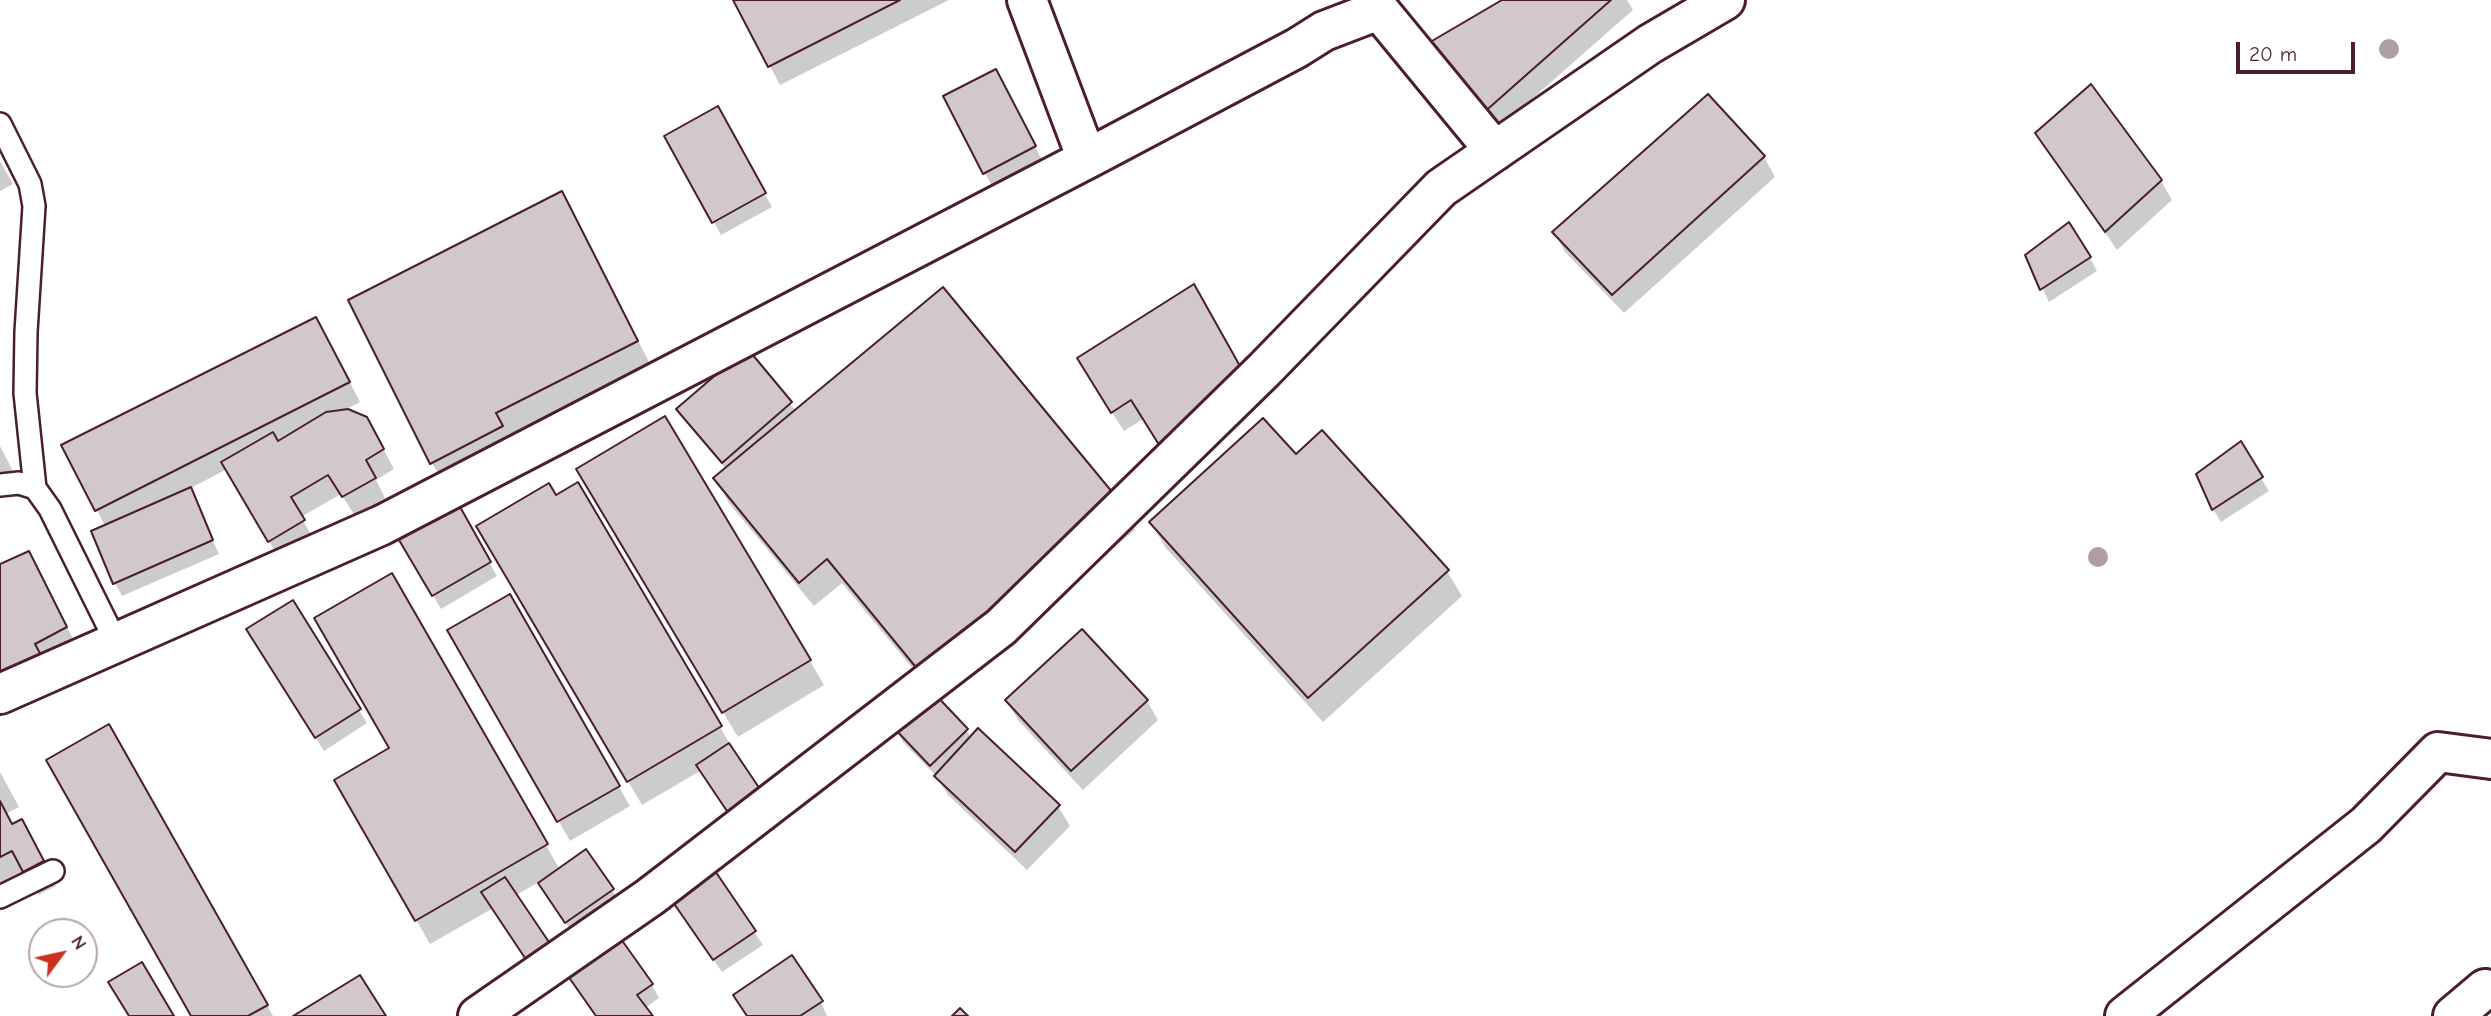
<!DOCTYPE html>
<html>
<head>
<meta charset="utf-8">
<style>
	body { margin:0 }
	#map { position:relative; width:2491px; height:1016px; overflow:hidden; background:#fff; font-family:"Comic Neue",sans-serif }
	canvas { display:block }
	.north { position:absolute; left:28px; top:918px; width:70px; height:70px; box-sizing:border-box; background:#fff; border:2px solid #b7a5aa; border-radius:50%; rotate:57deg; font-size:19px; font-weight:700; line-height:28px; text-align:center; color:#4a1f2b }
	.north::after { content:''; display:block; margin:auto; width:24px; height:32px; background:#c8321e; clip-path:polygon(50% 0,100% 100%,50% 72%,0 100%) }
	.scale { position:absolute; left:2236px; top:42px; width:119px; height:32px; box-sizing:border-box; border:4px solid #4a1f2b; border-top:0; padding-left:9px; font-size:21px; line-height:24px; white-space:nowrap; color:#4a1f2b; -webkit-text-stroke:5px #fff; paint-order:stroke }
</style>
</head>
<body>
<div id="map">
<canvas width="2491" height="1016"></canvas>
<div class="north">N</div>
<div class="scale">20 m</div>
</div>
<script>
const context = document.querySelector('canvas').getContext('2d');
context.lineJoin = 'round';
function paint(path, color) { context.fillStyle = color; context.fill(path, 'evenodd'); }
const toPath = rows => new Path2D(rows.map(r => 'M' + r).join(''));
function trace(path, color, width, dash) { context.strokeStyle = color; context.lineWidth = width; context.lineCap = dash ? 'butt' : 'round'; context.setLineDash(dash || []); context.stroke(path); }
paint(toPath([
	[735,0,949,0,780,85],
	[1505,0,1627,0,1633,10,1493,133,1433,68],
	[1003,84,1042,160,992,186,985,173],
	[1708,97,1764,157,1775,177,1624,313,1565,252,1554,232],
	[717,109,772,207,721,235,667,136],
	[2037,133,2161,181,2172,200,2117,250],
	[0,161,13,184,0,191],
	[576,218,651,366,446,487,432,463],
	[2027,255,2090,258,2097,271,2049,302],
	[1193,287,1143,419,1124,431,1090,378],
	[327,338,360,402,345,410,378,439,394,469,376,480,385,498,355,516,341,494,301,517,314,540,280,560,227,469,189,489,219,554,122,596,115,583,105,526,64,446],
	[746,351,796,411,1121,505,1135,530,934,695,966,730,971,738,1058,806,1070,826,1027,870,948,795,937,777,903,742,896,729,933,693,842,583,814,606,729,503,715,478,726,469,686,422,678,409],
	[0,446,17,479,0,488],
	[1296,456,1447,571,1462,596,1323,722,1165,547,1151,522],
	[2261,478,2269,491,2221,522,2213,509],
	[592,494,810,661,824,685,738,737],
	[458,508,497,576,441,609,401,540],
	[479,527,720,727,734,751,642,805],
	[28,553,80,652,0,697,0,566],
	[392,576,560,870,612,890,620,903,574,935,539,882,430,944,336,781,391,748],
	[509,597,630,806,570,841,450,631],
	[256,643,359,710,367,723,324,751],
	[1007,701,1147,701,1158,720,1083,790,1018,720],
	[109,726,273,1016,193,1016],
	[0,772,19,807,6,814,12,826,35,846,56,886,38,895,27,875,9,904,0,908],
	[710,868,763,945,722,972,678,909],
	[652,985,659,998,645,1008,650,1016,596,1016],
	[821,1002,827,1016,748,1016]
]), '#0003');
const building = toPath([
	[733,0,900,0,768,67,733,0],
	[1502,0,1611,0,1481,115,1420,48,1502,0],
	[996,69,1036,146,983,174,943,96,996,69],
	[2091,84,2162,180,2105,232,2035,133,2091,84],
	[1708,94,1765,156,1612,295,1552,232,1708,94],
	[718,106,766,193,712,223,664,136,718,106],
	[562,191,638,341,496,413,503,426,430,464,348,300,562,191],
	[2069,222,2091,257,2040,290,2025,255,2069,222],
	[1194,284,1245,375,1166,456,1131,400,1111,413,1077,358,1194,284],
	[943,287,1122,504,919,671,827,559,799,583,713,478,943,287],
	[316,317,350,382,95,511,61,445,316,317],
	[747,348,792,402,722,463,676,409,747,348],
	[348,409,367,417,384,449,366,460,376,478,342,497,328,475,291,497,305,520,268,542,221,462,273,432,278,441,326,412,348,409],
	[665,416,811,660,722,713,576,469,665,416],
	[1263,418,1296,454,1322,430,1449,570,1308,698,1149,522,1263,418],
	[2241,441,2263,477,2212,510,2196,474,2241,441],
	[578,482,722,726,627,782,476,526,549,483,556,495,578,482],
	[191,487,213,540,113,584,91,531,191,487],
	[459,505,491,562,432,596,399,540,459,505],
	[29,551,67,627,35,644,42,657,0,679,0,564,29,551],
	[392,573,548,844,415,921,334,780,389,748,314,618,392,573],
	[510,594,620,786,557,822,447,630,510,594],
	[293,600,361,709,315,738,246,629,293,600],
	[1082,629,1148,700,1071,771,1005,700,1082,629],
	[932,691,968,729,930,766,894,728,932,691],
	[109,724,268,1005,248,1016,191,1016,46,760,109,724],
	[978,728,1060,805,1015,852,934,776,978,728],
	[729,743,770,804,737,826,696,765,729,743],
	[0,801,12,824,22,819,44,861,23,872,12,851,0,857,0,801],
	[586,849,614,889,565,923,538,883,586,849],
	[711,865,756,931,713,960,668,895,711,865],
	[505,877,555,951,531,967,481,892,505,877],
	[621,939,653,984,637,995,653,1016,596,1016,568,976,621,939],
	[792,955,823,1001,800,1016,747,1016,733,995,792,955],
	[142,962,174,1016,129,1016,108,982,142,962],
	[360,975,386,1016,293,1016,360,975],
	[960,1008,968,1016,952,1016,960,1008]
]);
paint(building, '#d2c7cb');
trace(building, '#4a1f2b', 2);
const service = toPath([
	[0,124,30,184,34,206,26,332,25,393,35,488],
	[0,485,19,483,35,488,50,509,116,642],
	[0,897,53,871]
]);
const minor = toPath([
	[1087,159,1297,48,1324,31,1379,10,1495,151],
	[0,694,382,525,1087,159,1027,0],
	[478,1016,650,897,1001,627,1264,370,1441,188,1650,44,1725,0],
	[2125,1016,2366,825,2438,752,2491,759],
	[2453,1016,2485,989]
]);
trace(service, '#4a1f2b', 26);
trace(minor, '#4a1f2b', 44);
trace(service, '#fff', 21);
trace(minor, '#fff', 38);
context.fillStyle = '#b19ea3';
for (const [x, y] of [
	[2389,49],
	[2098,557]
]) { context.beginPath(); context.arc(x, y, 10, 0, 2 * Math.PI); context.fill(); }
</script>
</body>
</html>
